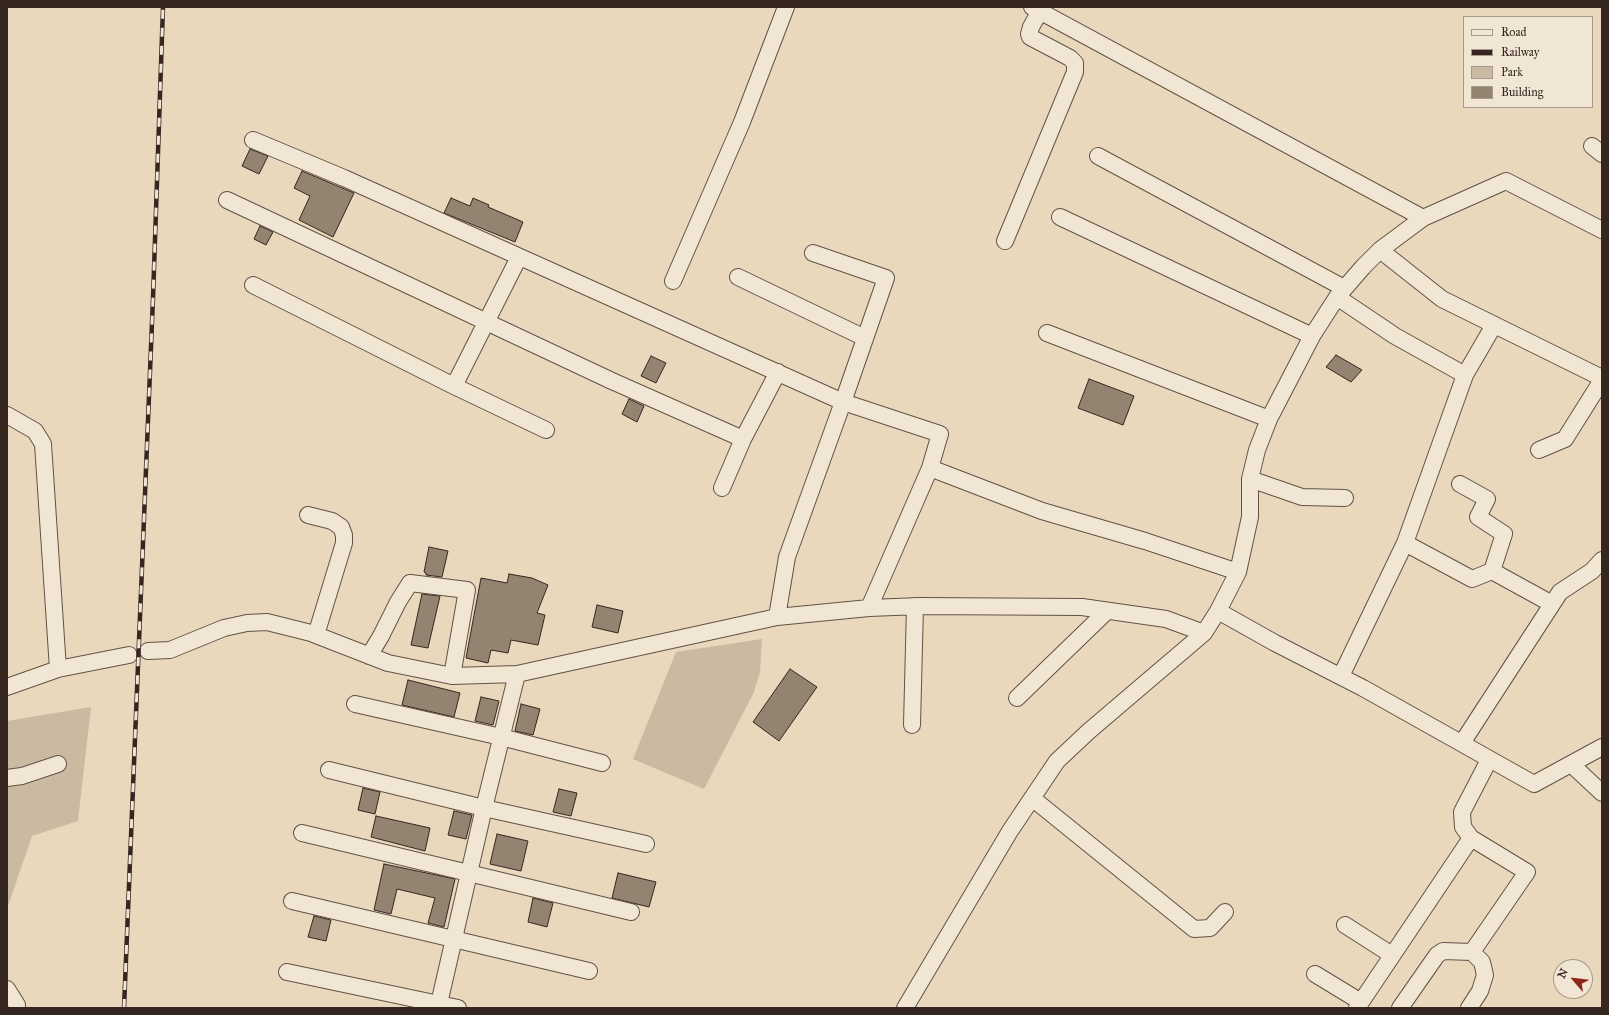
<!DOCTYPE html>
<html>
<head>
<meta charset="utf-8">
<style>
	body { margin:0 }
	#map { position:relative; width:1609px; height:1015px; overflow:hidden; background:#e9d8bc; font-family:"IM FELL Great Primer",serif }
	canvas { display:block }
	.frame { position:absolute; inset:0; border:8px solid #352620; pointer-events:none }
	.legend { position:absolute; left:1463px; top:16px; width:130px; height:92px; box-sizing:border-box; background:#f1e6d3; border:1px solid #a6998b; margin:0; padding:5px 7px; list-style:none; font-size:12px; color:#352620 }
	.legend li { display:flex; align-items:center; gap:8px; height:20px }
	.legend b { width:20px; border:1px solid #a6998b }
	.north { position:absolute; left:1553px; top:959px; width:40px; height:40px; box-sizing:border-box; background:#f1e6d3; border:1px solid #a6998b; border-radius:50%; rotate:298deg; font-size:11px; font-weight:700; line-height:16px; text-align:center; color:#352620 }
	.north::after { content:''; display:block; margin:auto; width:14px; height:18px; background:#8f2418; clip-path:polygon(50% 0,100% 100%,50% 72%,0 100%) }
</style>
</head>
<body>
<div id="map">
<canvas width="1609" height="1015"></canvas>
<div class="frame"></div>
<ul class="legend">
<li><b style="height:5px;background:#f1e6d3"></b>Road</li>
<li><b style="height:5px;background:#352620"></b>Railway</li>
<li><b style="height:11px;background:#cabaa1"></b>Park</li>
<li><b style="height:11px;background:#938371"></b>Building</li>
</ul>
<div class="north">N</div>
</div>
<script>
const context = document.querySelector('canvas').getContext('2d');
context.lineJoin = 'round';
function paint(path, color) { context.fillStyle = color; context.fill(path, 'evenodd'); }
const toPath = rows => new Path2D(rows.map(r => 'M' + r).join(''));
function trace(path, color, width, dash) { context.strokeStyle = color; context.lineWidth = width; context.lineCap = dash ? 'butt' : 'round'; context.setLineDash(dash || []); context.stroke(path); }
paint(toPath([
	[762,639,760,672,754,692,704,789,633,759,676,652],
	[91,707,78,821,32,836,7,909,7,721]
]), '#cabaa1');
const building = toPath([
	[250,149,268,156,259,174,242,166,250,149],
	[302,171,354,193,333,237,299,220,310,196,294,188,302,171],
	[451,198,470,206,473,198,489,205,488,207,523,222,515,242,444,213,451,198],
	[260,226,273,232,266,245,254,239,260,226],
	[1336,355,1362,370,1351,382,1326,367,1336,355],
	[651,356,666,363,656,383,641,376,651,356],
	[1089,379,1134,396,1123,425,1078,408,1089,379],
	[629,399,644,406,637,422,622,414,629,399],
	[429,547,448,551,442,577,426,575,426,573,424,572,429,547],
	[509,574,532,578,548,585,537,613,545,615,538,645,511,640,508,653,491,650,488,663,466,658,481,578,507,583,509,574],
	[422,594,440,596,428,648,411,645,422,594],
	[597,605,623,611,618,633,592,627,597,605],
	[790,669,817,687,779,741,753,722,790,669],
	[408,680,460,693,454,717,402,705,408,680],
	[481,697,499,701,493,725,475,721,481,697],
	[521,704,540,709,533,735,515,731,521,704],
	[363,788,380,792,375,814,358,810,363,788],
	[559,789,577,793,571,816,553,812,559,789],
	[454,811,472,815,466,839,448,835,454,811],
	[376,816,430,828,425,851,371,837,376,816],
	[497,834,528,841,521,871,490,864,497,834],
	[384,864,455,879,444,927,428,923,435,898,397,889,391,914,374,910,384,864],
	[618,873,656,882,649,907,612,898,618,873],
	[533,898,553,903,547,927,528,922,533,898],
	[314,916,331,920,326,941,308,937,314,916]
]);
paint(building, '#938371');
trace(building, '#352620', 1);
const minor = toPath([
	[1032,7,1423,218],
	[253,140,344,178,843,402,886,278,813,253],
	[1592,146,1602,154],
	[1098,156,1344,288],
	[227,200,612,381,743,439],
	[1060,217,1312,336],
	[1005,241,1075,72,1075,63,1070,58,1030,37,1029,34,1031,27,1040,11],
	[1380,250,1442,299,1602,378],
	[738,277,865,338],
	[673,281,742,122,786,7],
	[253,285,454,386,519,257],
	[1337,297,1395,336,1465,375,1494,325],
	[1047,333,1269,419],
	[454,386,546,430],
	[7,415,35,431,43,444,58,669],
	[1539,450,1565,439,1602,380],
	[1250,479,1302,497,1345,498],
	[1460,484,1487,499,1478,517,1504,534,1492,571],
	[722,488,743,439,778,372],
	[308,515,332,521,341,527,344,535,344,543,316,635],
	[1405,543,1465,375],
	[869,608,930,468],
	[1218,611,1275,643,1363,688,1534,784,1602,747],
	[777,617,787,557,843,402,940,434,930,468,1042,511,1145,541,1238,572],
	[148,651,170,650,224,628,247,623,267,622,311,633,388,663,452,676,517,674,777,617,869,608,920,606,1082,607,1166,619,1204,633],
	[369,656,381,636,398,602,410,583,467,590,452,676],
	[1341,676,1405,543,1472,579,1492,571,1552,604],
	[7,687,58,669,129,655],
	[1017,698,1107,611],
	[355,704,501,737,602,763],
	[912,725,915,606],
	[1462,743,1560,592,1592,571,1602,560],
	[1571,764,1602,793],
	[329,770,484,808,646,844],
	[7,778,22,776,58,764],
	[1032,798,1194,929,1210,928,1225,912],
	[302,833,631,912],
	[292,901,589,971],
	[1345,925,1392,955],
	[1472,952,1527,872,1471,838,1463,827,1462,812,1489,760],
	[287,972,458,1008],
	[1315,974,1361,1002],
	[7,989,17,1005,17,1008],
	[438,1008,484,808,517,674],
	[905,1008,1010,831,1057,761,1089,731,1204,633,1218,611,1238,572,1250,517,1250,479,1257,450,1269,419,1312,336,1337,297,1363,267,1380,250,1423,218,1506,181,1602,230],
	[1357,1008,1471,838],
	[1400,1008,1437,955,1443,951,1472,952,1482,962,1485,975,1480,991,1469,1008]
]);
trace(minor, '#625247', 18);
trace(minor, '#f1e6d3', 16);
const rail = toPath([
	[124,1008,153,298,163,7]
]);
trace(rail, '#352620', 4.5);
trace(rail, '#f1e6d3', 3, [9]);
</script>
</body>
</html>
